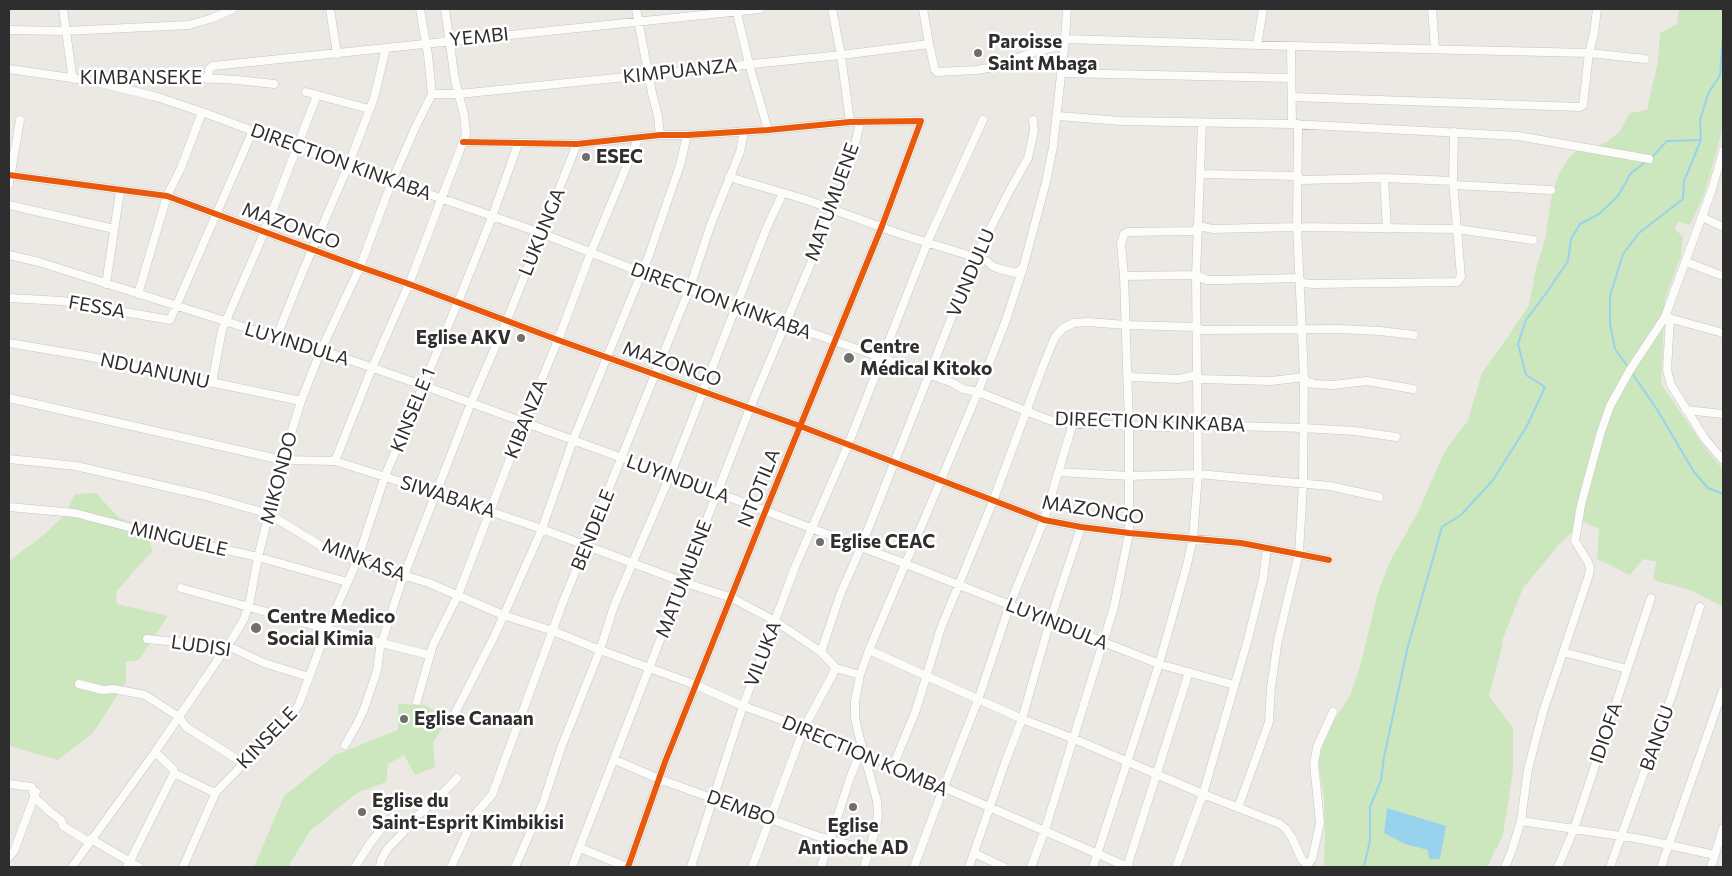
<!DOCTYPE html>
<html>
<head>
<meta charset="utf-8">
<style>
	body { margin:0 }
	#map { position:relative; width:1732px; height:876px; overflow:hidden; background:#ece9e4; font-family:Commissioner,sans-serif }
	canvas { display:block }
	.frame { position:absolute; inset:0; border:10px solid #2e2e2e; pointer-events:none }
</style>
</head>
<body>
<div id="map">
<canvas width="1732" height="876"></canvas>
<div class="frame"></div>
</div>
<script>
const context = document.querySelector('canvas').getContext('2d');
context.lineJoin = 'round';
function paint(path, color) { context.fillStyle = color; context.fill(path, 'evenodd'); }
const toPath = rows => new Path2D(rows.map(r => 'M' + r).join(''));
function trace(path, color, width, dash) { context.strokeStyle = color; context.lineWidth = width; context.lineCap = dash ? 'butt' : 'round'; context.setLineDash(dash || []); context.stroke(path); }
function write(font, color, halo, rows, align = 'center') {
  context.font = font + ' Commissioner,sans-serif'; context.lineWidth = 5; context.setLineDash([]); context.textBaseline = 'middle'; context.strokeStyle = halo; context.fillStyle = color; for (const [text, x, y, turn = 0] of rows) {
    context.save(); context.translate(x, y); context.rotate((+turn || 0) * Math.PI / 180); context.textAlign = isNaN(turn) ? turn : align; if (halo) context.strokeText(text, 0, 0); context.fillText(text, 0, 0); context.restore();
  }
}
paint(toPath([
	[1679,9,1723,9,1723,128,1704,195,1690,225,1678,222,1675,229,1683,237,1681,256,1665,299,1661,384,1701,442,1723,470,1723,607,1690,590,1653,580,1656,562,1643,559,1630,575,1597,559,1599,529,1583,521,1558,546,1523,588,1502,641,1503,643,1489,696,1513,728,1513,771,1503,835,1487,867,1324,867,1325,835,1324,797,1318,762,1326,733,1350,696,1361,663,1378,592,1389,563,1417,514,1445,451,1468,420,1482,373,1509,335,1529,305,1536,268,1545,240,1552,194,1559,174,1568,159,1579,148,1593,148,1608,141,1619,132,1630,113,1647,110,1658,61,1660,33,1677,24],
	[96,493,118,517,147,529,152,551,116,592,117,604,168,616,139,660,126,662,126,682,93,733,58,760,9,746,9,561,45,534,65,514,75,494],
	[398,704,426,705,448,720,433,742,435,767,415,775,404,755,388,764,386,782,357,793,310,831,288,867,254,867,284,796,335,755,398,730]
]), '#cce7be');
paint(toPath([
	[1387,808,1446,826,1440,859,1429,859,1428,850,1405,844,1384,833]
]), '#99d2ec');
trace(toPath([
	[1651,158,1667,141,1701,140],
	[1628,367,1615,349,1610,324,1610,296,1623,254,1639,233,1683,199,1684,181,1701,140,1700,120,1708,94,1720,75,1723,36],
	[1632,373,1658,411,1694,472,1708,488,1723,494],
	[1364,867,1370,840,1370,807,1381,780,1384,757,1408,646,1442,527,1461,515,1493,480,1527,426,1545,387,1526,375,1518,344,1526,320,1547,292,1568,261,1571,239,1580,224,1599,214,1618,196,1631,173,1647,161]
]), '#99d2ec', 2);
const minor = toPath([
	[63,9,72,74,75,79],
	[330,9,337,54],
	[420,9,428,55,432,94],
	[636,9,652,93,658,116,660,135],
	[736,9,749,64,768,130],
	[832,9,841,55,850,122],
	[923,9,929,44,935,70,937,72,977,70,994,67,1034,52,1054,47,1065,39,1291,46,1589,53,1645,59],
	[1432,9,1435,49],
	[9,30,65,31,189,25,213,18,233,9],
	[1257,45,1263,9],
	[1291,46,1292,124],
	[9,69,92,81,167,76,237,80,274,84],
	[1061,73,1291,78],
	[208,79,209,69,213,66,760,9],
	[92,81,157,97,202,112,348,166,541,233,643,273,953,383,963,389,978,392,1049,420,1064,423,1161,427,1180,427,1198,425,1303,428,1355,431,1396,437],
	[306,92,369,109],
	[432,94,459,94,841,55,929,44],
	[1292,97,1580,107,1583,105,1589,53,1594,33,1597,9],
	[1056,119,1058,116,1121,121,1292,124,1518,136,1649,159],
	[463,142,577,144,660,135,687,135,768,130,850,122,921,121,882,226,765,512,665,762,628,867],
	[1201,174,1298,176,1302,180,1384,178,1453,181],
	[9,175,167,196,360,267,409,284,558,340,800,426,1044,520,1081,527,1129,533,1241,543,1329,560],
	[729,177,804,199,900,234,987,261,992,266,1000,269,1016,273,1023,268],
	[1384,178,1387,229],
	[9,184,20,120],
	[1454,185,1551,190],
	[9,205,114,229],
	[1702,217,1723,227],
	[9,255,39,262,272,336,321,350,422,385,718,493,906,564,1159,664,1234,685],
	[1686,262,1723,276],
	[1124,276,1196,275,1207,280,1221,280,1299,278,1302,283,1313,284,1457,282,1461,277,1457,229,1533,240],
	[106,284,120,191],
	[138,294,167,196,181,168,202,112],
	[9,298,62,301,170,320,253,130],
	[1665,317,1723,333],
	[1670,318,1667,370,1671,385,1705,439,1723,460],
	[276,338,303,271,348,166,374,98,386,48],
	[9,343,86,356,301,401],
	[1127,372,1131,377,1179,379,1197,375,1201,379,1271,381,1304,377,1307,382,1315,384,1333,385,1367,381,1413,389],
	[212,383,222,330,264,233,317,95],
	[9,398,282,460,335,461,436,493,542,529,683,582,732,598,775,621,821,652,836,668,860,675],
	[1686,410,1723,414],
	[9,459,76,466,206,496,269,514,326,549,357,561,429,583,503,615,553,631,600,650,696,685,743,706,804,728,864,753,1128,867],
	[335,461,372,368,409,284,466,134,464,115,455,80,445,9],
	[1058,472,1129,476,1198,474,1330,486,1379,497],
	[9,507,75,513,151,533,258,557,347,582],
	[181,588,327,629,429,655],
	[147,639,196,644,228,646,264,663,309,677],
	[869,650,1022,719,1072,738,1203,794,1280,824,1286,829,1292,838,1302,860,1307,865,1312,859,1320,823,1314,764,1317,747,1333,712],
	[821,652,840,595,861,547,975,258,1010,190,1028,158,1034,131,1033,120],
	[1563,652,1627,669],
	[79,684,103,690,114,689,145,695,179,717,186,727,243,763],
	[417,701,433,645,458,595,524,422,558,340,591,252,638,139],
	[453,717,494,637,542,529,573,440,649,255,680,165,687,135],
	[345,745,357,724,364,709,377,671,380,648,401,583,471,403,507,320,577,144],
	[615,760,659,779,817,836,869,850],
	[893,766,916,710,941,628,993,501,1043,366,1055,337,1063,328,1074,323,1088,322,1126,325,1197,327,1201,330,1339,329,1380,331,1414,335],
	[174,773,215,793],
	[9,784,32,787,34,797,50,812,61,820,63,826,89,842],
	[1238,808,1269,722,1271,687,1278,640,1299,553,1303,484,1304,377,1297,227,1298,124],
	[1521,821,1641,839,1715,855],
	[91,839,139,867],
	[580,848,627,867],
	[974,853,1004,867],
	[9,857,14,851,36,792],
	[72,867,155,752,232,639,244,619,250,600,258,557,279,473,301,401,321,350,360,267,392,181,416,126,432,94],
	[127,867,174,773,173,769,155,752],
	[183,867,216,792,294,712,299,704,327,629,357,561,385,476,458,302,492,217,518,144],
	[355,867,369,845,382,828,394,816],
	[380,867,381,860,388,848,402,834,410,822,438,798,457,778],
	[451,867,476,813,492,795,563,602,689,290,711,224,740,152,744,131],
	[515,867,543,803,561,748,600,650,614,606,670,476,767,227,783,193],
	[572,867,750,408,821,239,850,166,860,123],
	[691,867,743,706,795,567,848,445,930,236,983,120],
	[752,867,804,728,836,668],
	[821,867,850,778,862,748],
	[864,867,876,827,878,815,877,801,858,732,855,717,855,701,860,675,869,650,978,392,1006,320,1023,268,1046,182,1053,147,1065,39,1067,9],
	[914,867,943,789,978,700,1010,604,1044,520,1073,423],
	[969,867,1005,763,1022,719,1050,621,1081,527],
	[1031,867,1045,830,1114,607,1129,533,1129,426,1124,276,1121,244,1124,234,1128,232,1195,231,1198,226,1213,229,1297,227,1457,229,1453,181,1454,132],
	[1093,867,1159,664,1187,565,1193,538,1198,474,1196,275,1202,123],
	[1127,867,1189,672],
	[1176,867,1203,794,1248,639,1263,579,1267,548],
	[1505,867,1512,850,1521,821,1528,769,1543,712,1589,575,1590,568,1588,562,1575,541,1581,505,1600,435,1610,406,1630,370,1665,317,1712,189,1723,151],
	[1558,867,1574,829,1651,598],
	[1610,867,1672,695,1700,607],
	[1661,867,1723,690],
	[1711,867,1723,828]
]);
trace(minor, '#c5c5c5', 9);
trace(minor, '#fcfcfb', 8);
trace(toPath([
	[463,142,577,144,660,135,687,135,768,130,850,122,921,121,882,226,765,512,665,762,628,867],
	[9,175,167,196,360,267,409,284,558,340,800,426,1044,520,1081,527,1129,533,1241,543,1329,560]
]), '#e8590c', 6);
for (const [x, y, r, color] of [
	[978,53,5,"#706f6e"],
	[586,157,5,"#706f6e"],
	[521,338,5,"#706f6e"],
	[849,358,6,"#706f6e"],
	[820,542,5,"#706f6e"],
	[256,628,6,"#706f6e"],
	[404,719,5,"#706f6e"],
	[853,807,5,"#706f6e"],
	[362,812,5,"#706f6e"]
]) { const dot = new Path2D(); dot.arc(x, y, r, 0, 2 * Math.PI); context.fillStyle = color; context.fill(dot); trace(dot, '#fff', 2); }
write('19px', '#2e2e2e', '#fff', [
	["YEMBI",479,37,-6],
	["KIMPUANZA",680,71,-6],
	["KIMBANSEKE",141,78],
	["DIRECTION KINKABA",341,162,20],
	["MATUMUENE",832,202,-70],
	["MAZONGO",291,226,20],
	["LUKUNGA",542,232,-68],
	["VUNDULU",971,273,-67],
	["DIRECTION KINKABA",721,301,20],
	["FESSA",97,307,10],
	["LUYINDULA",297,344,17],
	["MAZONGO",672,364,19],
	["NDUANUNU",155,371,12],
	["KINSELE 1",413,410,-68],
	["KIBANZA",526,419,-68],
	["DIRECTION KINKABA",1150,422,2],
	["MIKONDO",279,478,-75],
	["LUYINDULA",678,479,20],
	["NTOTILA",759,488,-68],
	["SIWABAKA",448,497,18],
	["MAZONGO",1093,510,9],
	["BENDELE",593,530,-68],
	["MINGUELE",179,539,13],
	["MINKASA",364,560,21],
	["MATUMUENE",684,579,-69],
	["LUYINDULA",1057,624,22],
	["LUDISI",201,646,8],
	["VILUKA",763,654,-69],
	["IDIOFA",1606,733,-71],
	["KINSELE",267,738,-46],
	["BANGU",1657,738,-71],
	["DIRECTION KOMBA",865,756,23],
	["DEMBO",741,808,20]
]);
write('bold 19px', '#2e2e2e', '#fff', [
	["Paroisse",988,42],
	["Saint Mbaga",988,64],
	["ESEC",596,157],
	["Eglise AKV",511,338,"right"],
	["Centre",860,347],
	["Médical Kitoko",860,369],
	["Eglise CEAC",830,542],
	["Centre Medico",267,617],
	["Social Kimia",267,639],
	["Eglise Canaan",414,719],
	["Eglise du",372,801],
	["Saint-Esprit Kimbikisi",372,823],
	["Eglise",853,826,"center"],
	["Antioche AD",853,848,"center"]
], 'left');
</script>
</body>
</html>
